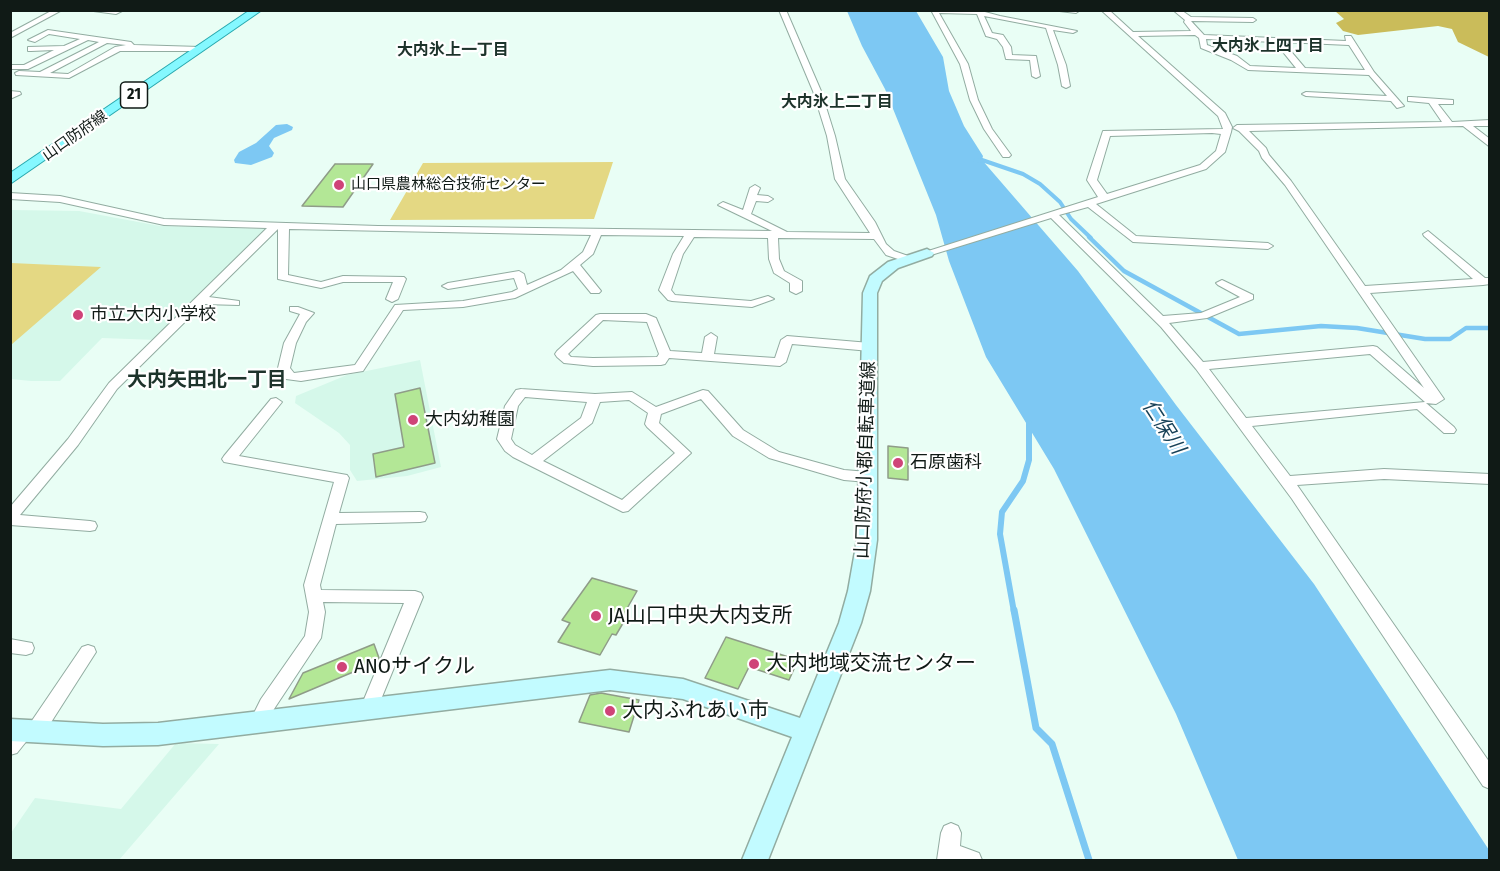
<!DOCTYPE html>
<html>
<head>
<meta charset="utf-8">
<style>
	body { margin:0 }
	#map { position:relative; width:1500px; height:871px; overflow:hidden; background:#e9fef5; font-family:"Fira Sans Condensed",sans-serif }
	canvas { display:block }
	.frame { position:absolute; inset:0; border:12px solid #101a16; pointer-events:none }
</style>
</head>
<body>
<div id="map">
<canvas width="1500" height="871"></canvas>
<div class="frame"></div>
</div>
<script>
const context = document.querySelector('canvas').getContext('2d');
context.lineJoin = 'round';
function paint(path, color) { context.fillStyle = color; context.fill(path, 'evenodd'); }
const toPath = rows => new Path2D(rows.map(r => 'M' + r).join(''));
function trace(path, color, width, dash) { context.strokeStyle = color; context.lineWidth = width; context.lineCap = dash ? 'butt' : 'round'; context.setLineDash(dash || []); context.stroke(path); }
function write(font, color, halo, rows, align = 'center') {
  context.font = font + ' "Fira Sans Condensed","Noto Sans JP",sans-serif'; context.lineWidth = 4.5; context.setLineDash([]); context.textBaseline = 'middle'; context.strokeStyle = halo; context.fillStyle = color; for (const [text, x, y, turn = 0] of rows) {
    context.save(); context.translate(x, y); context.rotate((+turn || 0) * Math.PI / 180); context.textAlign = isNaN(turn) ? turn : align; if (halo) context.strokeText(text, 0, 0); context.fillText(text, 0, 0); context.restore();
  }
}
paint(toPath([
	[11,210,79,211,160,226,270,229,157,340,102,338,60,381,31,381,11,379],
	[420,360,441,467,407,476,357,481,350,470,350,445,339,433,295,403,296,396,347,375],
	[176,743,219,744,119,860,11,860,11,833,35,798,121,809]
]), '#d5f8ea');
paint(toPath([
	[613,162,594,219,390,220,423,163],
	[11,263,101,267,11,345]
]), '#e4d883');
paint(toPath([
	[1335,11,1489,11,1489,57,1458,42,1452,29,1438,26,1358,35,1343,31,1336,23,1344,19]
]), '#cabc5a');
paint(toPath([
	[847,11,916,11,943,57,949,91,964,126,983,156,982,160,1078,271,1176,405,1314,584,1489,850,1489,860,1238,860,1176,714,1054,469,986,357,949,261,936,215,885,89,862,46],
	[287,124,293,127,292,130,274,138,269,146,274,153,272,157,251,165,235,163,234,160,239,152,256,143,276,125]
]), '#7dc8f3');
trace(toPath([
	[975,161,982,160,1023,174,1040,184,1060,202,1071,219,1091,238]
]), '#7dc8f3', 4);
trace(toPath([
	[1089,237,1124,271,1239,334,1321,326,1357,328,1425,339,1450,339,1466,328,1490,328]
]), '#7dc8f3', 4.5);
trace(toPath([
	[1014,612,1000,534,1002,512,1023,481,1029,460,1029,423]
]), '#7dc8f3', 6);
trace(toPath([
	[1014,610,1036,728,1052,744,1089,860]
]), '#7dc8f3', 7);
const building = toPath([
	[335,164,373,164,343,207,302,206,335,164],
	[420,388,435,463,376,477,373,454,404,447,395,394,420,388],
	[888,446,908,448,908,480,888,478,888,446],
	[592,578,637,591,625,612,629,613,616,635,612,634,600,655,558,642,570,623,562,620,592,578],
	[726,637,798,660,789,680,749,667,738,689,705,678,726,637],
	[374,644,379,658,377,662,289,699,303,673,374,644],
	[601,693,639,700,629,732,579,722,590,695,601,693]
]);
paint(building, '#b3e796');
trace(building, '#8f9c88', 1.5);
const street = toPath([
	[53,10,62,10,10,38,10,33,53,10],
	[86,10,124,10,116,14,86,10],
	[779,10,786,10,821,91,835,136,845,179,875,222,886,244,894,251,911,257,911,261,907,262,886,255,874,239,778,238,779,259,784,271,802,281,802,291,796,294,790,291,790,283,774,273,769,259,768,238,694,237,683,254,671,290,675,295,751,301,768,296,774,299,752,307,672,301,668,300,659,290,673,254,684,236,601,235,593,254,580,265,601,291,599,293,591,293,573,271,515,298,463,307,403,310,363,371,301,381,286,379,278,368,284,343,300,314,290,311,290,307,298,307,314,313,306,322,296,343,290,368,294,373,355,365,395,305,463,301,512,292,518,289,514,278,448,289,442,286,448,283,519,271,524,274,527,285,561,270,583,252,591,235,289,229,288,275,321,282,343,276,404,277,406,279,398,299,392,302,386,299,393,282,343,282,321,288,278,279,278,229,209,297,239,301,239,305,203,304,117,389,78,445,20,515,90,521,95,522,97,526,95,530,90,531,10,525,10,507,68,439,109,383,267,228,164,225,60,202,10,199,10,193,60,196,164,219,378,226,772,231,718,205,723,202,743,210,750,188,755,185,760,188,757,195,768,196,773,199,768,202,756,201,751,214,787,232,870,233,835,179,827,136,813,91,779,10],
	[931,10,986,10,985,12,1000,16,1077,31,1073,33,1053,30,1066,65,1070,86,1066,88,1062,86,1058,65,1046,28,984,16,992,33,1003,35,1011,47,1012,55,1036,56,1040,76,1036,78,1032,76,1030,60,1006,59,1003,47,997,39,986,36,977,14,939,13,968,64,978,100,992,129,1011,155,1009,157,1003,157,984,129,970,100,960,64,931,10],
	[1051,10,1079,10,1079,11,1076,13,1051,10],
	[1101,10,1109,10,1133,32,1191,31,1184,22,1185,20,1173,10,1181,10,1191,17,1253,18,1256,20,1253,22,1191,21,1204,35,1346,41,1345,36,1351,36,1374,72,1404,106,1397,108,1391,101,1306,96,1302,94,1306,92,1387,96,1369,75,1248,70,1231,60,1201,48,1199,38,1195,35,1138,36,1225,113,1232,127,1231,132,1225,152,1206,169,1096,204,1136,236,1268,243,1273,246,1268,249,1133,242,1088,207,1059,215,1163,316,1201,313,1240,297,1218,285,1216,283,1222,280,1253,295,1253,299,1207,318,1169,323,1203,362,1373,346,1377,347,1424,388,1285,185,1262,158,1259,151,1239,131,1233,128,1237,125,1442,122,1429,103,1408,101,1408,97,1411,97,1453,100,1453,104,1438,104,1452,122,1490,120,1490,126,1473,126,1490,139,1490,147,1463,126,1249,131,1266,148,1269,155,1291,181,1365,286,1473,279,1424,236,1423,234,1428,231,1485,278,1490,278,1490,284,1483,285,1370,293,1444,399,1436,404,1426,403,1454,427,1456,430,1454,433,1444,433,1417,409,1252,426,1290,476,1384,469,1490,474,1490,484,1384,479,1297,485,1490,763,1490,789,1483,786,1292,499,1196,369,1161,327,1051,218,931,255,923,255,922,253,1098,197,1087,180,1103,131,1223,129,1218,116,1101,10],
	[1206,39,1275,42,1296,68,1250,66,1237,56,1207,45,1206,39],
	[1283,42,1349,45,1365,70,1305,68,1283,42],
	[1212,133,1221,134,1216,151,1200,165,1107,194,1097,180,1110,136,1212,133],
	[1370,354,1425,402,1246,418,1209,369,1370,354],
	[48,30,131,42,134,45,200,47,204,49,200,51,120,51,69,78,16,75,15,73,19,71,40,72,99,42,88,40,28,69,10,69,10,65,24,65,54,50,31,51,28,51,28,47,64,46,80,39,49,34,35,42,28,40,48,30],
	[107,43,126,45,115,47,68,74,50,73,107,43],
	[10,91,20,92,21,94,10,99,10,91],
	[600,314,646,314,656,318,670,351,702,353,705,337,711,333,717,337,714,354,775,358,781,340,787,336,870,343,876,347,870,351,792,344,786,362,780,366,669,358,665,364,661,365,593,366,564,363,557,357,555,354,557,351,596,315,600,314],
	[603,320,647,322,659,354,657,357,593,358,571,357,568,354,603,320],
	[521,389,595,394,632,392,656,407,703,390,708,391,743,430,779,452,844,470,868,472,875,477,868,482,844,480,769,458,733,436,701,399,661,414,659,423,691,453,628,511,623,512,513,457,505,451,497,439,505,406,516,390,521,389],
	[525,397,587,402,581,418,532,455,515,445,511,439,518,406,525,397],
	[629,400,648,413,645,424,647,427,675,453,622,500,543,461,592,423,600,402,629,400],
	[276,398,282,402,239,456,347,475,349,478,339,513,420,512,425,513,427,517,425,521,420,522,336,524,320,585,321,590,415,591,421,593,423,597,375,714,369,717,363,714,360,709,404,603,323,602,325,612,321,638,274,709,264,729,258,731,252,729,249,723,261,699,305,636,309,612,304,585,334,482,224,462,222,459,224,456,271,399,276,398],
	[10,639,32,643,34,648,32,653,26,655,10,653,10,639],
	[88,645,94,647,96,652,41,738,35,740,29,738,17,753,10,755,10,733,17,725,23,723,29,725,82,647,88,645],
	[951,823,958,826,961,833,960,846,979,853,982,860,937,860,941,833,944,826,951,823]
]);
const secondary = toPath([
	[927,249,934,253,932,256,898,268,882,281,877,293,877,540,870,591,861,623,768,860,742,860,792,737,683,699,610,690,158,745,103,746,10,741,10,719,103,724,158,723,610,670,683,679,800,718,839,623,848,591,857,540,863,293,870,276,888,262,927,249]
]);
const primary = toPath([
	[250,10,262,10,10,184,10,173,250,10]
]);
trace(street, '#92aca1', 2);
trace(secondary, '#92aca1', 3);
trace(primary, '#27a7ad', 2);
paint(street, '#fff');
paint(secondary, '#c2fbff');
paint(primary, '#85f8ff');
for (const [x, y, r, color] of [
	[339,185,6,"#cf4478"],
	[78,315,6,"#cf4478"],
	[413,420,6,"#cf4478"],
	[898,463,6,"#cf4478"],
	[596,616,6,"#cf4478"],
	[754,664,6,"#cf4478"],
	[342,667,6,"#cf4478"],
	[610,711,6,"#cf4478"]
]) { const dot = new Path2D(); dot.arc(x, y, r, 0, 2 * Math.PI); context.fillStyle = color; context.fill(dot); trace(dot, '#fff', 2); }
write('15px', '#101a16', '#fff', [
	["山口防府線",75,136,-35]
]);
write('15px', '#101a16', '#fff', [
	["山口県農林総合技術センター",351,185]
], 'left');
write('bold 16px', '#1d332b', '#fff', [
	["大内氷上四丁目",1268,47],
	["大内氷上一丁目",453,51],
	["大内氷上二丁目",837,103]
]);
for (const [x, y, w] of [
	[134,95,27]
]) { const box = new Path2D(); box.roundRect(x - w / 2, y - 13, w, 26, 4.5); context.fillStyle = '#fff'; context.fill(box); trace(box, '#101a16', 1.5); }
write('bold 16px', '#101a16', null, [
	["21",134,95]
]);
write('18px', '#101a16', '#fff', [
	["市立大内小学校",90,315],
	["大内幼稚園",425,420],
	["石原歯科",910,463]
], 'left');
write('18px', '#101a16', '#fff', [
	["山口防府小郡自転車道線",866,460,-88]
]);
write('bold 20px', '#1d332b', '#fff', [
	["大内矢田北一丁目",207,380]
]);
write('italic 20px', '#184258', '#fff', [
	["仁保川",1163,427,57]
]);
write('21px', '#101a16', '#fff', [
	["JA山口中央大内支所",608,616],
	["大内地域交流センター",766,664],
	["ANOサイクル",354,667],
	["大内ふれあい市",622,711]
], 'left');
</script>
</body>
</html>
